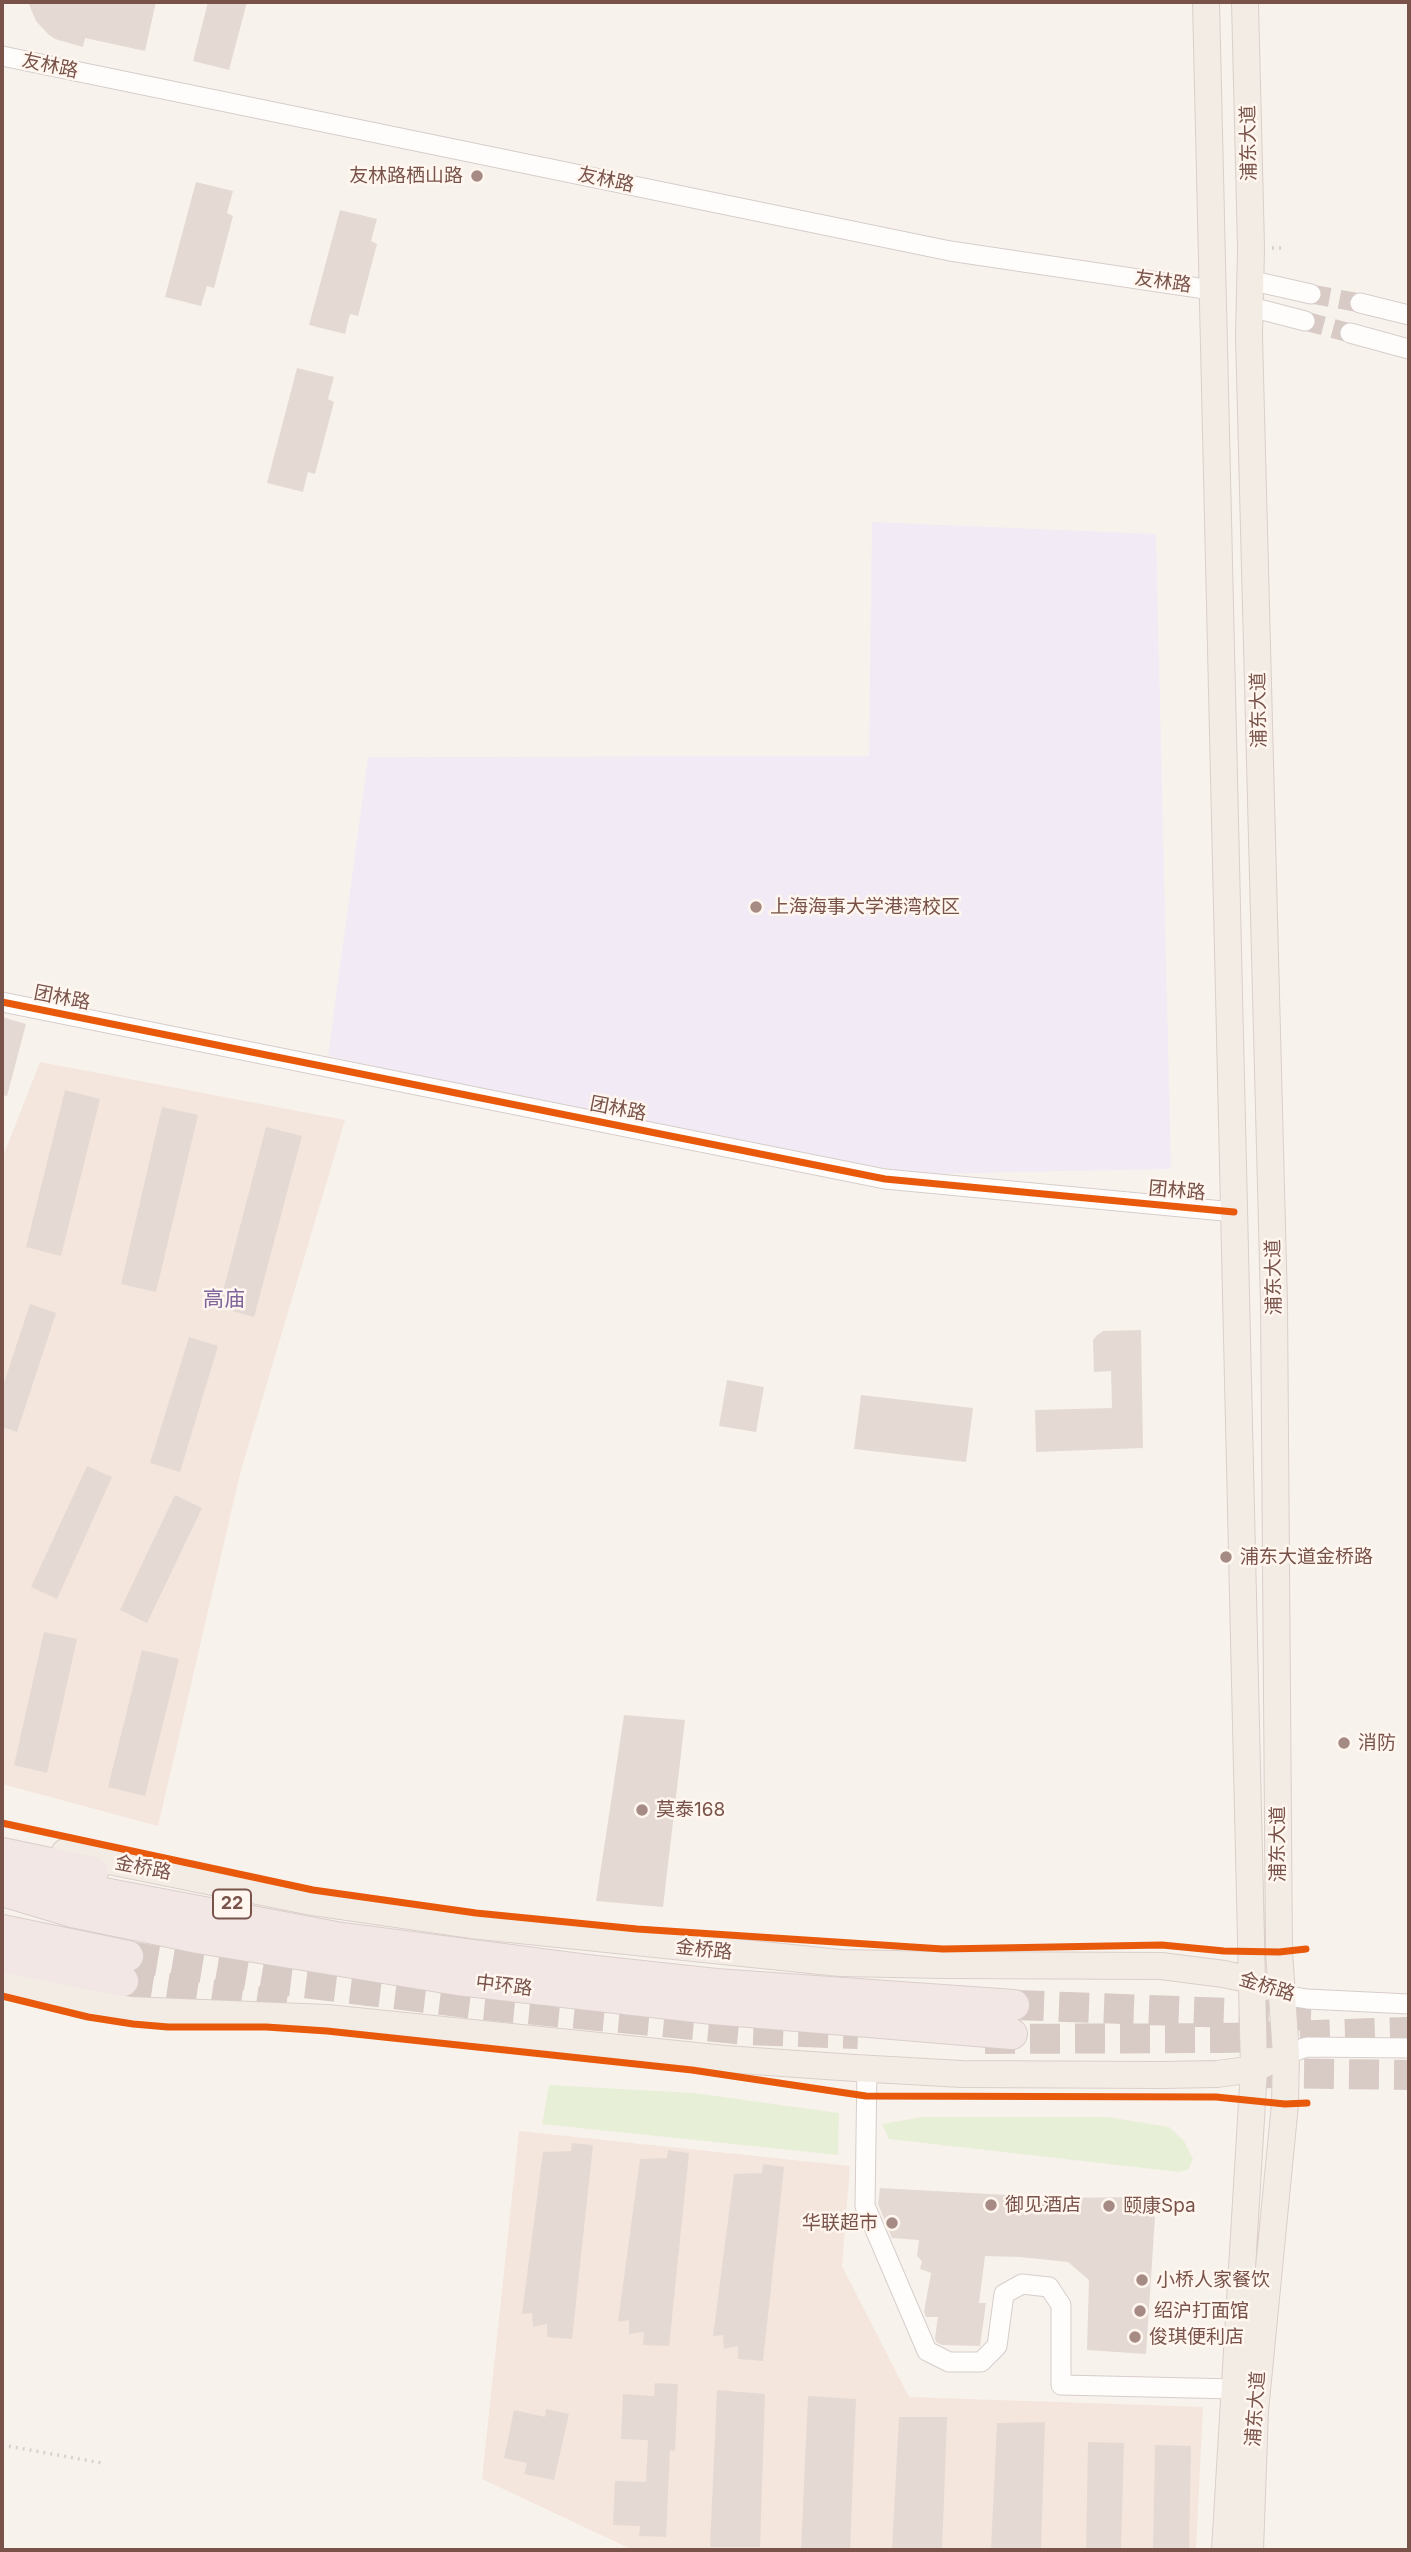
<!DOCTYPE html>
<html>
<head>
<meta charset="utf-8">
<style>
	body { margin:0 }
	#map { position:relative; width:1411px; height:2552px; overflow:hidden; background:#f8f2ed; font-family:Inter,sans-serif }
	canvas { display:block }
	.frame { position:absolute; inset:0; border:4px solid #79534a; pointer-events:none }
</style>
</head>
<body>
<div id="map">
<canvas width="1411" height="2552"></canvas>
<div class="frame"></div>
</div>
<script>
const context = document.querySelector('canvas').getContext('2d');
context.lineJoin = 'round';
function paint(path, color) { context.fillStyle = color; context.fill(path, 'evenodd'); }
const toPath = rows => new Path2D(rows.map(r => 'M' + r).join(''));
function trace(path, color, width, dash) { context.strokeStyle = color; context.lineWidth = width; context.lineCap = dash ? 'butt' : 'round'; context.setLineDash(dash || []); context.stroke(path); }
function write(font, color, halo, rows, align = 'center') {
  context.font = font + ' Inter,"Noto Sans SC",sans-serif'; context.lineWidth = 5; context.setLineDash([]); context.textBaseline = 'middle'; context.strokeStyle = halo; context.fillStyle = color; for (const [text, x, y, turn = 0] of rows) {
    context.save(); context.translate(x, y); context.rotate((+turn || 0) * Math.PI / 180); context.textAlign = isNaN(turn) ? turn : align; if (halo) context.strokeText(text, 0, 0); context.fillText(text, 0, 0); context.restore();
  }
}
paint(toPath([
	[40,1062,345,1120,240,1474,158,1826,2,1784,2,1159],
	[519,2131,850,2166,842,2266,909,2397,1203,2407,1196,2550,633,2550,482,2479]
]), '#f4e6dd');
paint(toPath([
	[872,522,1156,534,1171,1169,920,1174,698,1136,328,1056,368,757,869,756]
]), '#f2eaf4');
paint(toPath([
	[549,2085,694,2093,839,2113,838,2155,542,2124],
	[922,2117,1108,2117,1169,2127,1184,2141,1193,2159,1189,2169,1179,2172,889,2139,882,2124]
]), '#e8efd7');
paint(toPath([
	[28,2,156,2,145,51,85,38,83,47,55,39,48,34,36,21],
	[208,2,247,2,229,70,193,61],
	[196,182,233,191,227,213,233,216,214,288,207,286,201,306,165,297],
	[340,210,377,219,371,241,377,244,358,316,350,314,345,334,309,325],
	[297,368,334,377,328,399,334,402,315,474,308,472,303,492,267,483],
	[2,1017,26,1024,7,1096,2,1095],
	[65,1090,100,1099,61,1256,26,1247],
	[162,1107,198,1115,156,1292,121,1284],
	[266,1127,302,1136,254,1317,219,1307],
	[30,1304,56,1313,17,1432,2,1427,2,1389],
	[1141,1330,1143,1448,1036,1452,1035,1410,1112,1408,1111,1371,1094,1372,1093,1340,1097,1335,1103,1331],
	[189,1337,218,1346,180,1472,150,1463],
	[727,1380,764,1387,756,1432,719,1426],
	[861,1395,973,1408,966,1462,854,1449],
	[87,1466,112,1477,57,1599,31,1587],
	[175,1495,202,1508,147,1623,120,1610],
	[44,1632,77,1639,47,1773,14,1765],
	[142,1650,179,1659,145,1796,108,1787],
	[624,1715,685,1720,663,1907,596,1901],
	[572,2143,593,2145,572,2339,547,2337,547,2324,533,2327,532,2313,522,2314,543,2152,571,2151],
	[668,2150,689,2153,669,2346,643,2345,644,2332,629,2334,629,2320,618,2322,640,2159,667,2158],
	[763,2164,784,2167,763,2361,738,2359,738,2346,724,2349,723,2335,713,2336,734,2174,762,2173],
	[880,2188,1063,2198,1135,2197,1155,2217,1146,2354,1087,2350,1089,2280,1068,2262,1020,2257,985,2256,979,2303,986,2303,980,2346,942,2345,936,2342,935,2338,938,2317,926,2317,924,2312,931,2273,920,2269,922,2261,917,2256,919,2240,892,2238,878,2204],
	[655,2383,678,2384,675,2451,670,2450,666,2537,639,2536,640,2526,613,2525,615,2481,646,2482,648,2440,621,2439,623,2394,654,2396],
	[717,2390,765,2394,760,2547,710,2547],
	[808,2396,856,2399,850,2550,801,2550],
	[546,2409,569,2414,554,2480,524,2474,527,2463,504,2458,514,2410,545,2417],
	[899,2417,947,2417,942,2550,892,2550],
	[1045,2422,1041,2550,991,2550,997,2423],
	[1088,2442,1124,2443,1121,2550,1086,2550],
	[1155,2445,1191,2446,1189,2550,1153,2550]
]), '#e5d9d4');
trace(toPath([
	[1311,294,1360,303],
	[1305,321,1350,333]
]), '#d8cac4', 19, [19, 10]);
trace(toPath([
	[128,1956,263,1978,483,2005,746,2030,858,2034],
	[123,1981,296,2007],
	[1014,2005,1311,2016],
	[985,2039,1222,2038,1409,2032],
	[1259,2073,1409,2075]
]), '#d8cac4', 30, [30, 15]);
const minor = toPath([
	[2,56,950,251,1212,290],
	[1249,280,1311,294],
	[1360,303,1409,315],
	[1251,307,1305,321],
	[1350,333,1409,349],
	[2,1002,885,1179,1234,1212],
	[1283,1995,1307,1999,1409,2004],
	[1286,2054,1307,2047,1409,2048],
	[867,2069,865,2206,927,2351,949,2362,981,2362,997,2346,1004,2294,1022,2284,1049,2287,1061,2305,1061,2385,1235,2389]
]);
const major = toPath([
	[1206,2,1254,2069,1225,2550],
	[1245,2,1251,248,1249,336,1274,1303,1279,1952,1286,2054,1285,2104,1255,2411,1250,2550],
	[65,1852,312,1902,471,1925,840,1963,945,1965,1161,1966,1224,1974,1251,1980,1265,1987],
	[2,1982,81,2001,130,2010,327,2018,725,2059,855,2068,962,2074,1160,2075,1217,2074,1254,2069,1270,2061]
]);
const highway = toPath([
	[2,1853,93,1872],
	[15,1879,77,1888,336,1937,589,1970,716,1984,1014,2005],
	[2,1891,72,1912,198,1938,458,1980,713,2009,1012,2034],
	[2,1930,128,1956],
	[2,1957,123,1981]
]);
trace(minor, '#d7cdca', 21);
trace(major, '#daceca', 28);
trace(highway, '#daceca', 32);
trace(toPath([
	[1272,248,1286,248],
	[2,2445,102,2463]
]), '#dbd0ce', 3.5, [2, 5]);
trace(minor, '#fefdfc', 19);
trace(major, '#f3ece5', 26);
trace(highway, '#f2e7e5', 30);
trace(toPath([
	[2,1002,885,1179,1234,1212],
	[2,1823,313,1890,476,1913,637,1929,943,1949,1162,1945,1224,1951,1279,1952,1306,1949],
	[2,1996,88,2017,133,2024,168,2027,266,2027,327,2031,692,2070,866,2096,1216,2097,1285,2104,1307,2103]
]), '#e8590c', 7);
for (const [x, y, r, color] of [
	[477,176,7,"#a58b83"],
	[756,907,7,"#a58b83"],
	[1226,1557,7,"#a58b83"],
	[1344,1743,7,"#a58b83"],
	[642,1810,7,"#a58b83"],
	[991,2205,7,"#a58b83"],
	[1109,2206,7,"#a58b83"],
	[892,2223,7,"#a58b83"],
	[1142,2280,7,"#a58b83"],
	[1140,2311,7,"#a58b83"],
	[1135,2337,7,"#a58b83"]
]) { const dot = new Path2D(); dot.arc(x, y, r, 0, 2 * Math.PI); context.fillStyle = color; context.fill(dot); trace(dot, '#fff6ef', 2.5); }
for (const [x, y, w] of [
	[232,1904,38]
]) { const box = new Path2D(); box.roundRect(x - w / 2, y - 14.5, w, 29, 5); context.fillStyle = '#fff6ef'; context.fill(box); trace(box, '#79534a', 2); }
write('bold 18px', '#79534a', null, [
	["22",232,1904]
]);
write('19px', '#79534a', '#fff6ef', [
	["友林路",50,66,12],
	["浦东大道",1249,143,-91],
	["友林路",606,180,12],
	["友林路",1163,282,8],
	["浦东大道",1259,710,-91],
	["团林路",62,998,11],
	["团林路",618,1109,11],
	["团林路",1177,1191,5],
	["浦东大道",1274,1277,-91],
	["浦东大道",1278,1844,-90],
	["金桥路",143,1868,11],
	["金桥路",704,1950,6],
	["中环路",504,1986,7],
	["金桥路",1267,1987,17],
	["浦东大道",1256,2409,-86]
]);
write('19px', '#79534a', '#fff6ef', [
	["友林路栖山路",463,176,"right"],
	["上海海事大学港湾校区",770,907],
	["浦东大道金桥路",1240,1557],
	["消防",1358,1743],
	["莫泰168",656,1810],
	["御见酒店",1005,2205],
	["颐康Spa",1123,2206],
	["华联超市",878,2223,"right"],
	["小桥人家餐饮",1156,2280],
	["绍沪打面馆",1154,2311],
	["俊琪便利店",1149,2337]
], 'left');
write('21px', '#81669c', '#fff6ef', [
	["高庙",224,1300]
]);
</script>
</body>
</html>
